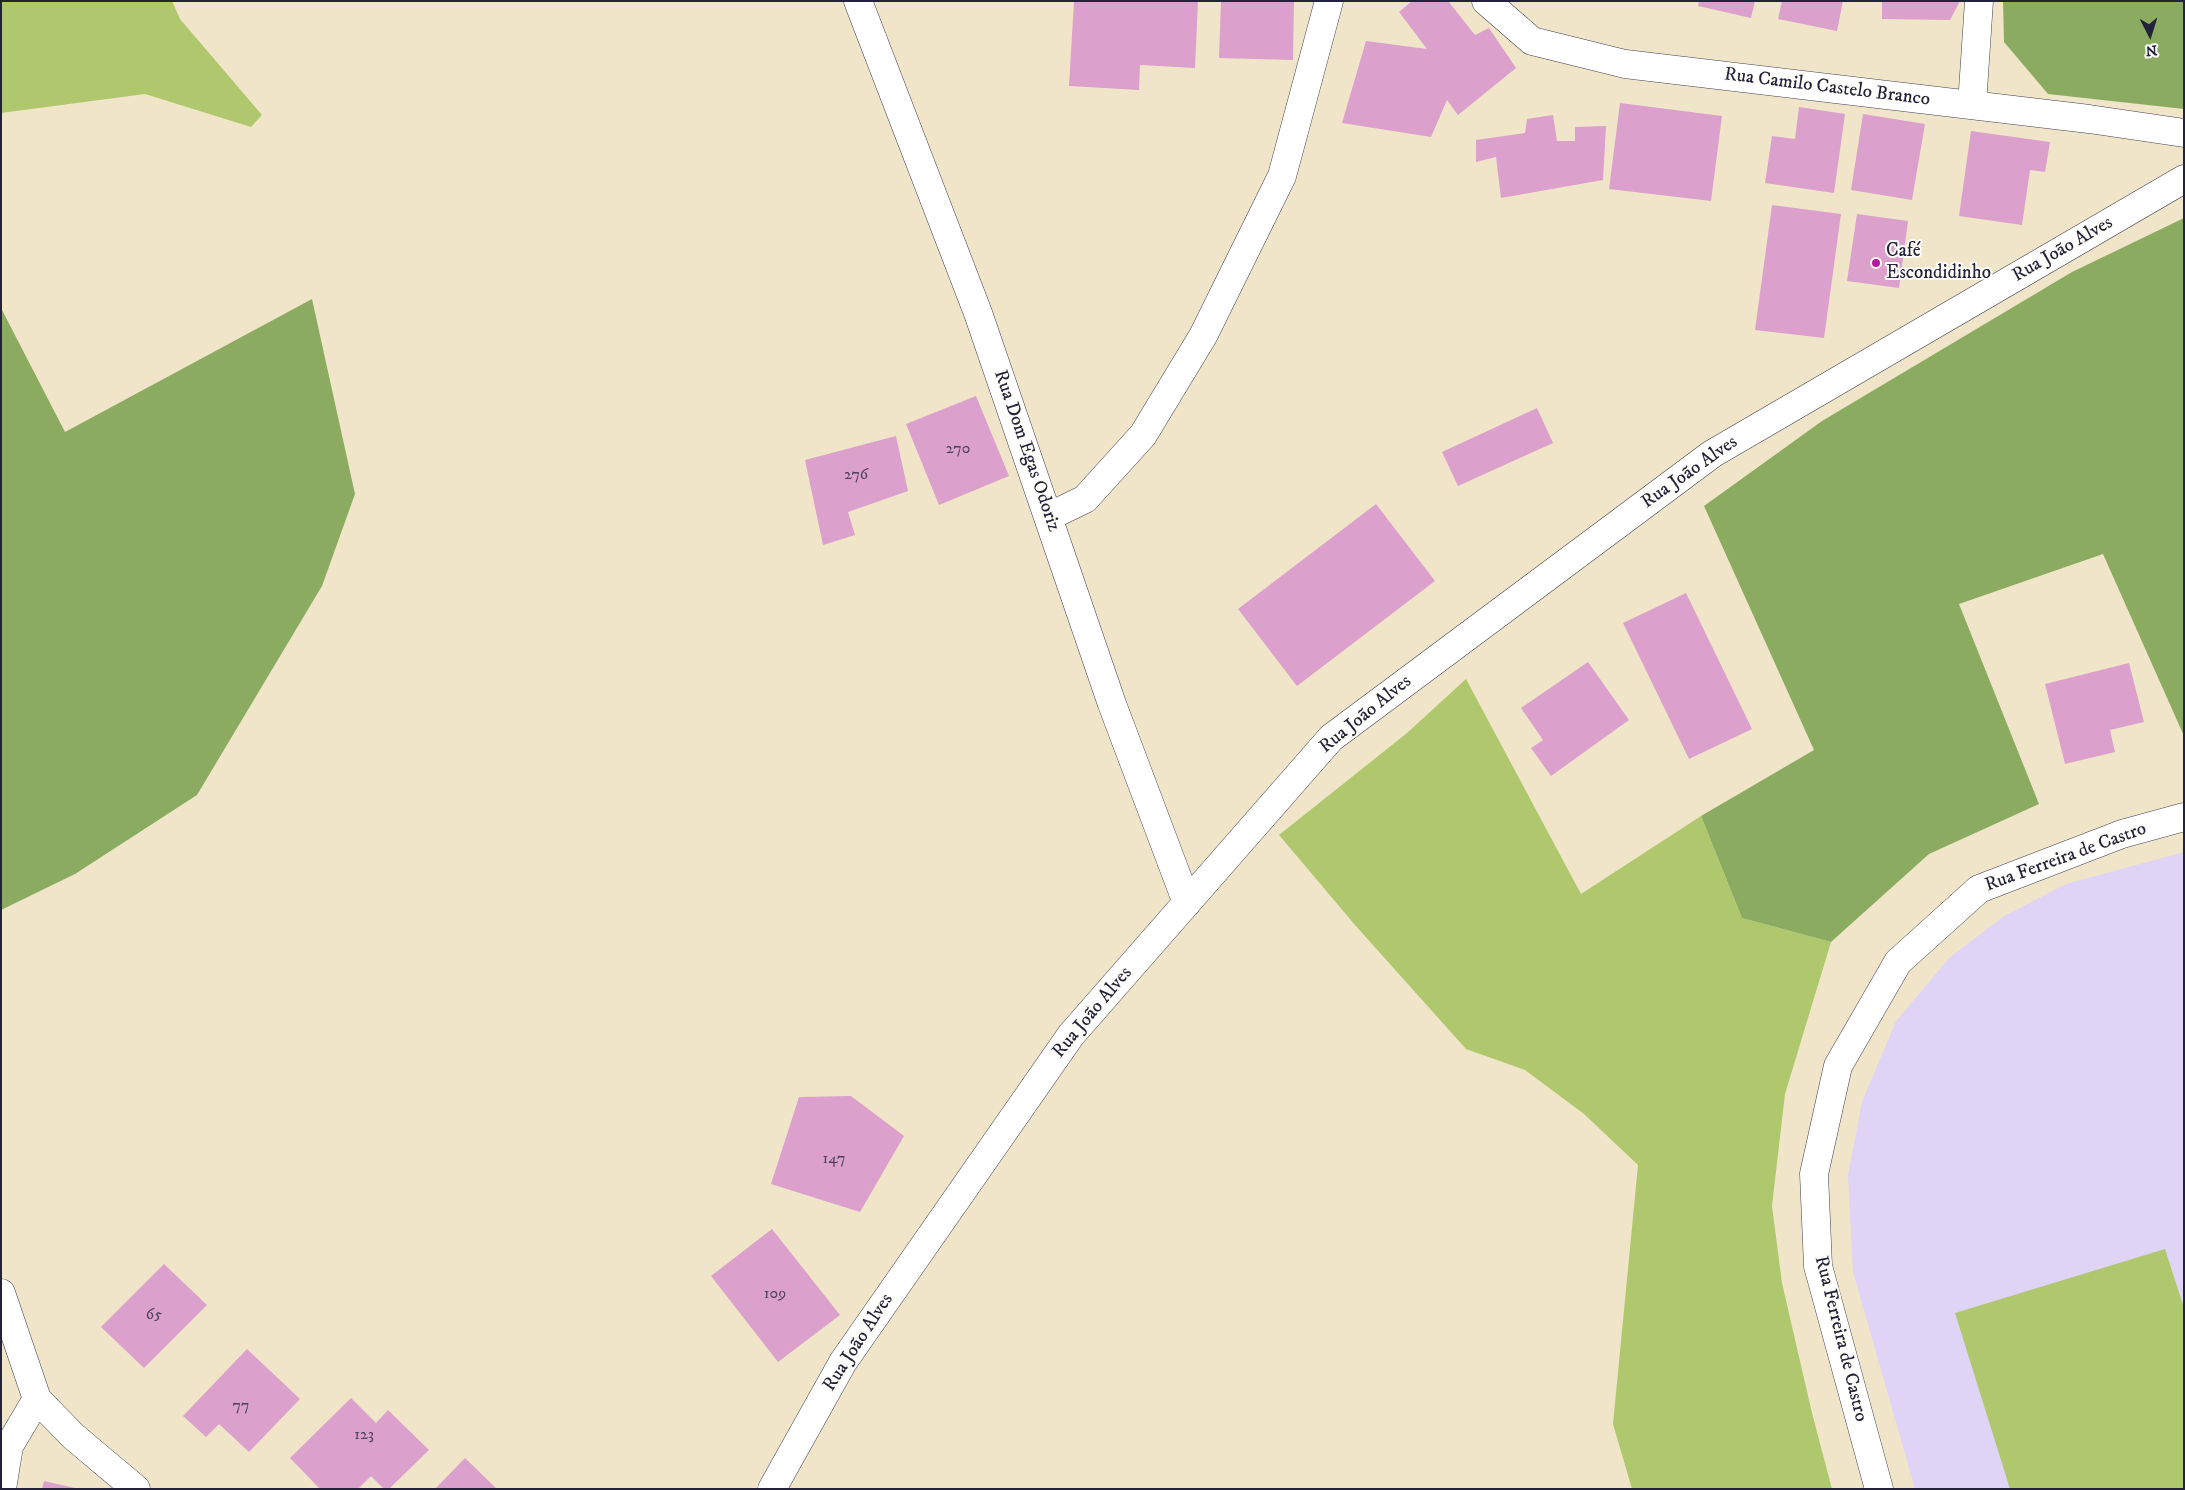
<!DOCTYPE html>
<html>
<head>
<meta charset="utf-8">
<style>
	body { margin:0 }
	#map { position:relative; width:2185px; height:1490px; overflow:hidden; background:#f0e5c9; font-family:"IM FELL DW Pica",serif }
	canvas { display:block }
	.frame { position:absolute; inset:0; border:2px solid #22223b; pointer-events:none }
	.north { position:absolute; left:2125px; top:10px; width:50px; height:50px; -webkit-text-stroke:4px #fdfcf7; paint-order:stroke; rotate:175deg; font-size:14px; font-weight:700; line-height:20px; text-align:center; color:#22223b }
	.north::after { content:''; display:block; margin:auto; width:18px; height:22px; background:#22223b; clip-path:polygon(50% 0,100% 100%,50% 72%,0 100%) }
</style>
</head>
<body>
<div id="map">
<canvas width="2185" height="1490"></canvas>
<div class="frame"></div>
<div class="north">N</div>
</div>
<script>
const context = document.querySelector('canvas').getContext('2d');
context.lineJoin = 'round';
function paint(path, color) { context.fillStyle = color; context.fill(path, 'evenodd'); }
const toPath = rows => new Path2D(rows.map(r => 'M' + r).join(''));
function trace(path, color, width, dash) { context.strokeStyle = color; context.lineWidth = width; context.lineCap = dash ? 'butt' : 'round'; context.setLineDash(dash || []); context.stroke(path); }
function write(font, color, halo, rows, align = 'center') {
  context.font = font + ' "IM FELL DW Pica",serif'; context.lineWidth = 4; context.setLineDash([]); context.textBaseline = 'middle'; context.strokeStyle = halo; context.fillStyle = color; for (const [text, x, y, turn = 0] of rows) {
    context.save(); context.translate(x, y); context.rotate((+turn || 0) * Math.PI / 180); context.textAlign = isNaN(turn) ? turn : align; if (halo) context.strokeText(text, 0, 0); context.fillText(text, 0, 0); context.restore();
  }
}
paint(toPath([
	[2184,852,2184,1489,1915,1489,1853,1272,1848,1175,1862,1102,1896,1021,1949,958,2004,916,2066,884]
]), '#dfd4f5');
paint(toPath([
	[1,1,172,1,180,19,262,115,251,127,145,94,1,113],
	[1466,679,1581,894,1701,816,1742,918,1831,942,1785,1094,1772,1206,1782,1283,1812,1413,1832,1489,1632,1489,1613,1424,1638,1165,1584,1114,1525,1070,1466,1049,1355,925,1279,835,1407,733],
	[2165,1249,2184,1308,2184,1489,2010,1489,1955,1313]
]), '#afc86d');
paint(toPath([
	[2003,1,2184,1,2184,109,2048,94,2004,42],
	[2184,218,2184,736,2103,554,1959,604,2039,804,1929,854,1831,942,1742,918,1701,816,1814,750,1704,506,1822,421,2072,272],
	[312,299,355,494,322,586,197,795,75,874,1,910,1,308,65,432]
]), '#8bac60');
paint(toPath([
	[1074,1,1198,1,1195,68,1140,65,1139,90,1069,86],
	[1221,1,1294,1,1293,60,1219,58],
	[1412,1,1448,1,1475,35,1489,28,1516,68,1458,115,1447,100,1431,137,1342,123,1366,41,1427,49,1399,12],
	[1699,1,1755,1,1751,18,1698,6],
	[1782,1,1843,1,1837,31,1778,19],
	[1882,1,1960,1,1950,20,1882,19],
	[1620,103,1722,116,1711,201,1609,189],
	[1799,107,1845,114,1834,193,1765,183,1772,136,1795,139],
	[1863,114,1925,124,1912,200,1851,190],
	[1553,115,1557,141,1575,141,1575,127,1606,126,1603,180,1501,198,1496,157,1476,162,1476,140,1525,133,1527,119],
	[1971,131,2050,142,2045,172,2030,170,2022,225,1959,216],
	[1772,205,1841,214,1824,338,1755,330],
	[1857,214,1908,221,1899,288,1847,281],
	[976,396,1009,476,939,505,906,424],
	[1537,408,1553,443,1458,486,1442,452],
	[896,436,908,491,848,512,855,535,823,545,805,460],
	[1376,504,1435,581,1297,686,1238,609],
	[1686,593,1752,729,1689,759,1623,623],
	[1588,662,1629,720,1551,776,1531,748,1543,740,1521,708],
	[2129,663,2144,722,2110,730,2115,752,2065,764,2045,684],
	[851,1096,904,1136,860,1212,771,1184,799,1097],
	[772,1229,840,1315,778,1362,711,1276],
	[164,1264,207,1305,144,1368,101,1327],
	[247,1349,300,1399,249,1452,219,1424,206,1437,183,1416],
	[351,1398,376,1423,388,1410,429,1450,389,1489,384,1489,371,1476,358,1489,320,1489,290,1458],
	[465,1458,497,1489,435,1489],
	[44,1481,75,1488,75,1489,42,1489]
]), '#dca0cc');
const minor = toPath([
	[858,1,978,313,1112,704,1187,903],
	[1486,1,1532,41,1625,64,2089,119,2184,133],
	[1972,105,1979,1],
	[1048,517,1085,499,1143,435,1203,336,1282,176,1329,1],
	[1,1293,37,1399],
	[2,1489,9,1446,37,1399,73,1436,136,1489],
	[772,1489,843,1362,1071,1035,1331,738,1712,454,2184,179],
	[1879,1489,1818,1266,1814,1174,1838,1066,1898,962,1979,889,2122,834,2184,817]
]);
trace(minor, '#413f50', 29);
trace(minor, '#fff', 28);
for (const [x, y, r, color] of [
	[1876,263,5,"#b5179e"]
]) { const dot = new Path2D(); dot.arc(x, y, r, 0, 2 * Math.PI); context.fillStyle = color; context.fill(dot); trace(dot, '#fdfcf7', 2); }
write('16px', '#50425f', null, [
	["270",958,450],
	["276",856,476],
	["147",834,1160],
	["109",775,1295],
	["65",154,1316],
	["77",241,1407],
	["123",364,1436]
]);
write('19px', '#22223b', '#fdfcf7', [
	["Rua Camilo Castelo Branco",1827,88,7],
	["Rua João Alves",2063,250,-30],
	["Rua Dom Egas Odoriz",1026,451,71],
	["Rua João Alves",1690,473,-35],
	["Rua João Alves",1366,715,-39],
	["Rua Ferreira de Castro",2066,858,-20],
	["Rua João Alves",1093,1013,-50],
	["Rua Ferreira de Castro",1840,1339,76],
	["Rua João Alves",859,1343,-57]
]);
write('19px', '#22223b', '#fdfcf7', [
	["Café",1886,252],
	["Escondidinho",1886,274]
], 'left');
</script>
</body>
</html>
